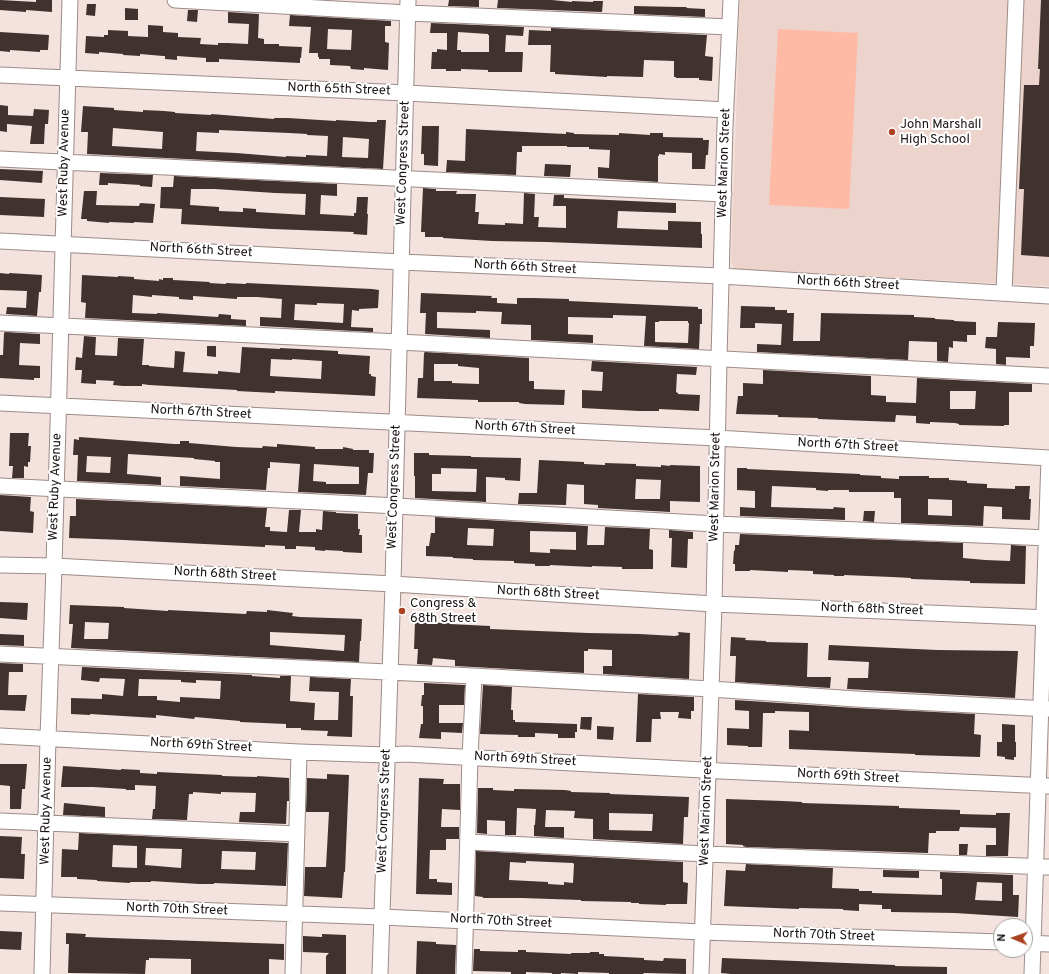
<!DOCTYPE html>
<html>
<head>
<meta charset="utf-8">
<style>
	body { margin:0 }
	#map { position:relative; width:1049px; height:974px; overflow:hidden; background:#f3e2dd; font-family:Overpass,sans-serif }
	canvas { display:block }
	.north { position:absolute; left:993px; top:918px; width:40px; height:40px; box-sizing:border-box; background:#fff; border:1px solid #a3a09f; border-radius:50%; rotate:272deg; font-size:11px; font-weight:700; line-height:16px; text-align:center; color:#181210 }
	.north::after { content:''; display:block; margin:auto; width:14px; height:18px; background:#aa4222; clip-path:polygon(50% 0,100% 100%,50% 72%,0 100%) }
</style>
</head>
<body>
<div id="map">
<canvas width="1049" height="974"></canvas>
<div class="north">N</div>
</div>
<script>
const context = document.querySelector('canvas').getContext('2d');
context.lineJoin = 'round';
function paint(path, color) { context.fillStyle = color; context.fill(path, 'evenodd'); }
const toPath = rows => new Path2D(rows.map(r => 'M' + r).join(''));
function trace(path, color, width, dash) { context.strokeStyle = color; context.lineWidth = width; context.lineCap = dash ? 'butt' : 'round'; context.setLineDash(dash || []); context.stroke(path); }
function write(font, color, halo, rows, align = 'center') {
  context.font = font + ' Overpass,sans-serif'; context.lineWidth = 4; context.setLineDash([]); context.textBaseline = 'middle'; context.strokeStyle = halo; context.fillStyle = color; for (const [text, x, y, turn = 0] of rows) {
    context.save(); context.translate(x, y); context.rotate((+turn || 0) * Math.PI / 180); context.textAlign = isNaN(turn) ? turn : align; if (halo) context.strokeText(text, 0, 0); context.fillText(text, 0, 0); context.restore();
  }
}
paint(toPath([
	[740,0,1049,0,1049,286,734,269,731,263]
]), '#ecd3cb');
paint(toPath([
	[778,29,858,33,849,209,769,205]
]), '#ffbaa5');
paint(toPath([
	[0,0,36,2,36,0,52,0,52,12,26,10,26,12,0,10],
	[449,0,479,0,479,7,448,6],
	[498,0,552,0,572,2,572,1,593,2,593,1,603,1,602,12,497,8],
	[1041,0,1049,0,1049,257,1021,255,1024,189,1019,189,1024,85,1039,85,1040,69,1038,69],
	[87,4,96,4,95,16,86,15],
	[634,6,679,7,687,7,686,8,705,9,705,17,634,14],
	[125,8,138,9,138,20,125,20],
	[188,10,198,10,197,22,187,21],
	[228,12,259,14,258,38,264,39,264,44,279,44,279,46,302,47,301,58,300,58,300,63,219,59,219,62,206,62,206,58,177,56,177,60,165,59,165,56,163,56,140,54,140,56,123,55,123,54,99,52,99,54,85,53,86,36,104,37,104,35,108,35,108,30,128,31,128,36,148,37,148,25,163,26,163,32,178,33,178,37,201,38,200,44,218,45,218,43,228,43,248,44,249,24,228,23],
	[290,15,391,21,391,26,385,26,385,42,389,43,388,70,364,68,364,70,351,69,350,66,330,65,330,59,319,59,319,57,318,57,318,53,309,53,311,27,289,26],
	[328,29,352,30,351,50,327,49],
	[431,23,524,27,523,36,506,35,505,52,523,52,522,72,488,72,488,70,461,69,461,71,446,71,446,69,431,69,432,52,437,52,437,49,447,50,447,33,430,33],
	[458,32,488,34,488,35,489,35,489,52,461,52,461,50,457,50],
	[551,28,707,35,705,56,713,57,712,81,699,80,699,78,676,78,676,77,674,77,674,61,644,60,643,77,607,76,607,77,555,74,555,72,550,72,551,45,528,45,529,30,551,31],
	[0,32,49,35,48,50,40,50,40,52,10,50,10,52,0,51],
	[0,105,8,106,8,115,33,116,34,109,49,110,48,124,45,124,44,144,30,144,32,126,7,124,7,132,0,131],
	[83,106,114,108,114,110,143,112,143,110,164,111,175,112,175,113,211,115,211,114,274,119,274,118,288,118,336,121,336,120,370,122,377,122,377,120,386,120,383,169,87,154,88,132,81,132],
	[113,128,163,132,162,149,112,146],
	[219,130,289,133,307,134,307,135,328,136,327,156,306,155,306,157,286,156,286,157,236,153,196,151,197,132,219,133],
	[343,137,369,139,368,158,342,157],
	[422,126,439,126,438,166,424,165,424,154,421,154],
	[466,129,545,133,566,134,566,132,574,133,574,134,619,135,619,133,650,135,650,133,663,133,663,137,703,138,703,140,709,140,708,155,706,155,705,169,692,169,692,153,665,152,665,155,659,154,659,156,658,156,658,182,598,178,598,167,609,168,610,150,589,149,589,147,567,147,567,146,522,146,522,152,517,152,516,175,446,172,447,160,465,161],
	[545,164,571,165,570,177,544,176],
	[0,169,43,171,42,183,0,180],
	[100,173,153,175,152,187,140,186,140,185,108,183,108,185,99,185],
	[174,176,337,184,337,196,321,195,320,214,354,216,354,213,356,213,357,197,368,197,367,214,368,214,367,235,353,234,354,232,272,229,181,224,182,209,160,208,161,187,173,187],
	[191,189,215,189,275,193,305,194,306,194,305,215,256,212,256,209,243,208,243,212,219,211,219,207,190,205],
	[423,188,436,189,436,191,457,191,456,194,476,194,475,212,479,212,478,224,505,225,505,223,523,224,524,193,535,194,534,217,539,217,538,227,566,228,566,206,553,206,554,195,564,195,564,198,676,203,676,213,618,211,617,228,668,230,668,221,701,222,701,234,702,234,702,248,547,242,492,241,443,238,443,237,425,237,425,232,421,232],
	[84,191,97,191,96,205,139,206,140,203,155,204,153,223,134,222,134,223,109,222,109,223,87,221,87,219,81,219],
	[0,197,45,199,44,217,0,215],
	[0,273,9,274,9,273,42,275,41,292,39,292,37,316,6,314,7,307,26,308,27,291,0,290],
	[82,275,118,277,118,276,134,277,134,279,159,281,159,279,163,280,163,278,173,278,173,280,210,282,209,283,226,284,226,283,246,284,246,283,372,289,379,290,378,308,359,309,359,311,352,310,351,327,373,328,373,332,260,326,260,317,281,318,282,299,257,297,237,297,237,299,193,296,193,300,179,299,179,297,152,295,152,297,133,295,132,313,157,314,157,313,218,317,219,314,231,315,231,319,246,320,246,326,85,318,86,303,81,302],
	[317,303,344,304,343,323,294,320,295,304,317,305],
	[421,293,492,296,491,298,497,298,497,303,517,304,517,298,533,298,569,299,569,301,698,307,698,309,702,309,702,324,700,324,699,349,644,346,646,316,613,315,613,318,568,317,568,334,593,335,593,343,531,340,531,325,501,324,502,312,476,311,476,313,437,312,437,328,490,330,490,338,425,334,426,313,420,313],
	[659,321,688,321,688,323,689,323,688,343,655,342,655,322,659,322],
	[741,306,775,307,775,310,787,310,787,313,794,313,793,341,820,341,821,313,914,315,914,317,935,318,935,319,954,320,954,321,976,322,976,335,967,335,967,342,953,341,953,348,949,347,948,362,937,361,937,342,909,341,908,360,757,352,757,344,781,345,782,324,755,323,755,328,740,328],
	[998,322,1035,323,1034,346,1030,346,1030,358,1006,357,1006,365,996,364,996,349,985,348,986,337,997,337],
	[5,332,40,334,40,344,20,343,19,365,40,366,40,378,34,378,34,380,0,378,0,355,3,355,4,333],
	[84,336,96,337,95,355,117,356,118,338,144,339,142,365,149,365,149,366,174,368,175,351,185,352,183,372,218,374,218,371,240,373,242,347,280,349,280,348,338,351,338,354,370,356,369,374,371,374,371,376,376,377,375,396,275,391,275,393,237,391,237,390,149,385,142,384,142,386,123,386,113,385,114,381,96,380,96,384,81,383,82,370,75,370,76,357,82,358],
	[271,359,292,360,292,359,322,361,321,379,270,376],
	[207,346,216,346,216,357,207,356],
	[425,352,529,358,529,381,534,381,534,389,565,390,564,405,525,404,519,403,519,402,478,402,478,400,417,398,418,378,423,378,424,353],
	[434,364,458,364,458,366,479,368,479,384,452,383,452,381,434,381],
	[592,361,697,367,696,375,677,374,676,392,678,393,678,394,700,395,699,411,659,409,659,411,639,411,582,408,582,390,602,391,603,372,591,371],
	[763,370,871,376,871,395,886,396,886,402,916,403,917,378,1032,384,1032,392,1009,392,1009,425,1004,425,1004,426,959,425,959,424,955,423,930,422,930,424,916,423,916,416,896,415,895,422,818,419,818,418,778,417,778,415,736,414,738,396,743,396,743,383,763,384],
	[950,391,976,391,975,409,950,409],
	[10,433,29,433,28,446,31,446,30,462,28,462,28,467,24,466,24,478,12,478,13,466,9,466],
	[79,437,174,444,180,444,180,441,189,441,189,443,236,447,262,448,263,446,277,447,277,444,315,447,315,449,343,449,343,447,353,449,353,450,369,450,369,453,374,453,373,473,368,473,366,495,298,492,300,464,270,462,270,468,268,468,266,490,180,486,180,476,220,479,220,462,215,462,215,461,194,459,194,458,128,454,127,474,161,477,161,485,77,481,78,455,73,455,74,439,79,440],
	[87,456,111,457,110,473,86,472],
	[314,464,359,467,359,484,326,484,326,482,313,481],
	[414,453,429,453,429,455,471,456,471,457,521,458,520,481,505,480,505,478,486,477,486,502,415,498,415,476,414,476],
	[441,468,477,469,476,492,432,491,432,474,441,474],
	[539,460,584,462,584,464,605,465,605,463,636,464,636,466,661,467,661,465,670,466,670,465,700,466,700,502,670,501,670,512,598,508,598,505,584,504,584,485,567,484,566,505,518,504,519,493,537,493],
	[636,479,661,480,660,499,635,499],
	[737,468,747,468,747,469,860,474,860,475,881,476,881,478,899,479,899,476,929,476,929,478,949,478,949,480,967,481,967,483,987,484,987,488,1015,489,1015,486,1030,486,1029,499,1031,499,1030,520,1002,519,1002,507,984,506,983,526,901,523,901,498,894,498,894,492,849,492,849,490,828,490,828,491,816,490,816,488,772,486,771,507,833,509,834,507,845,508,845,520,740,516,740,507,755,508,755,491,737,490],
	[928,499,952,500,952,516,928,515],
	[0,495,31,497,30,511,34,512,33,533,0,531],
	[76,499,267,508,265,527,270,527,270,531,287,532,289,510,301,510,299,532,316,532,316,529,322,530,323,511,336,512,336,513,358,514,358,529,360,529,359,535,362,535,362,553,343,552,343,551,325,550,325,551,315,550,315,547,296,546,296,549,285,549,285,546,265,545,265,547,124,540,69,538,70,516,76,516],
	[864,511,875,511,874,522,863,521],
	[435,517,588,526,587,545,604,545,605,527,650,529,649,549,653,550,653,569,622,569,622,567,592,566,592,567,550,565,550,566,535,566,535,564,514,563,514,561,473,560,473,559,453,558,453,557,426,556,426,546,429,546,431,533,435,533],
	[468,528,494,529,493,546,467,545],
	[530,531,576,532,576,550,550,549,550,553,530,552],
	[669,530,693,532,693,539,688,539,687,568,671,567,672,538,669,538],
	[740,534,963,543,963,558,985,560,1010,561,1011,545,1026,546,1025,584,970,583,970,581,911,579,911,578,892,577,844,575,844,576,834,576,834,575,813,574,813,571,788,570,788,572,750,570,750,571,735,571,735,564,733,564,734,550,735,551,735,545,739,545],
	[0,602,28,603,27,620,0,618],
	[70,605,124,607,124,608,168,611,168,610,246,614,247,611,267,612,267,610,293,613,292,616,300,617,362,619,361,641,360,641,359,662,71,648,73,624,69,624],
	[85,622,109,623,108,639,84,639],
	[270,632,345,635,344,651,270,645],
	[415,622,450,623,450,624,490,626,490,629,588,633,639,634,675,636,679,635,678,632,690,633,689,679,603,674,603,666,612,666,612,650,588,649,588,651,584,651,584,673,455,666,455,660,433,658,432,665,417,664,418,649,414,649],
	[0,634,24,635,24,646,0,645],
	[731,637,746,638,745,640,766,641,766,642,808,643,807,677,831,677,830,688,735,682,736,656,730,656],
	[829,645,937,650,1018,651,1015,698,847,689,848,678,868,678,869,662,828,660],
	[0,663,23,664,23,672,9,672,8,695,27,695,25,711,0,710],
	[82,667,252,675,252,676,280,678,280,676,291,676,290,701,315,703,314,720,338,720,339,692,309,691,310,677,351,679,350,696,353,696,352,737,327,736,328,731,301,730,301,728,286,728,286,724,240,722,240,721,195,717,194,719,156,715,156,718,90,714,90,715,71,714,71,698,102,699,102,694,123,696,125,679,100,678,99,682,81,680],
	[139,679,181,680,181,682,196,683,196,680,221,681,220,699,180,697,180,702,157,700,157,696,138,696],
	[424,683,465,685,464,705,439,705,439,723,463,723,462,733,441,732,441,739,419,738,421,724,423,724,423,706,421,706,422,695,424,695],
	[483,685,512,687,511,710,513,710,513,720,515,720,515,722,577,724,577,732,575,732,575,738,558,738,558,734,535,733,535,737,518,737,518,735,480,734],
	[638,694,694,697,694,711,691,711,691,719,678,718,679,712,660,712,661,719,652,719,651,742,636,742],
	[735,700,856,708,975,714,974,734,981,735,980,757,915,755,915,754,789,749,789,730,809,731,809,712,775,711,775,713,763,713,762,747,748,747,748,746,727,745,727,728,749,729,749,711,735,710],
	[581,717,592,717,591,730,580,729],
	[1002,724,1015,725,1015,742,1016,742,1016,757,1014,757,1014,760,1005,759,1005,757,997,756,997,742,1002,742],
	[597,726,614,727,613,740,597,739],
	[0,764,27,764,25,789,22,789,21,809,10,809,10,786,0,785],
	[63,766,94,768,121,770,121,769,140,770,140,773,157,774,157,772,222,775,222,776,257,777,257,776,289,778,289,801,287,801,286,824,239,822,240,812,255,812,256,793,221,792,221,794,193,792,193,794,189,794,187,820,152,819,153,809,155,809,156,786,135,785,135,790,126,790,126,789,93,787,61,787],
	[327,774,349,775,345,872,344,872,342,898,304,896,305,867,326,867,329,812,306,812,307,778,327,779],
	[419,778,444,779,443,784,460,784,460,810,442,809,441,827,459,827,459,839,446,839,446,850,430,850,429,879,437,879,437,882,452,883,452,895,416,894],
	[478,788,493,788,493,790,514,791,514,789,565,790,571,791,571,792,610,793,610,794,689,797,688,817,684,817,683,844,593,839,593,819,574,818,575,811,546,810,545,827,564,827,564,838,534,836,534,825,535,825,536,809,517,808,516,835,505,835,505,821,487,820,487,834,477,833],
	[609,813,653,814,652,831,609,830],
	[726,799,783,801,802,802,802,803,899,806,899,808,960,810,960,814,996,815,996,813,1010,813,1008,856,986,856,986,845,996,845,996,828,960,827,959,831,936,831,936,833,929,833,928,853,746,847,743,846,743,845,726,844],
	[64,803,105,807,105,817,63,815],
	[79,833,288,843,286,886,214,883,214,884,199,884,151,881,151,882,130,882,130,883,97,881,97,880,77,879,77,877,61,877,62,849,78,850],
	[113,845,137,846,137,868,112,867],
	[146,848,182,849,181,868,145,865],
	[222,851,256,852,255,870,221,869],
	[0,836,22,837,21,854,25,854,24,879,0,878],
	[959,844,968,844,967,855,959,855],
	[476,851,683,862,683,882,688,883,687,904,666,904,666,905,639,904,639,903,631,903,631,902,581,901,581,900,522,898,483,898,483,897,475,896],
	[526,861,573,863,574,864,573,883,564,882,564,885,548,884,548,882,509,880,510,862,526,863],
	[746,864,833,868,832,888,859,889,859,891,872,891,872,893,942,895,942,879,940,879,940,872,1013,875,1013,895,1019,895,1018,917,955,913,891,912,891,909,882,909,882,905,859,904,859,911,843,910,843,909,799,908,799,909,724,906,726,870,745,871],
	[977,882,1002,883,1002,901,975,900],
	[883,870,919,871,919,878,883,877],
	[0,931,22,932,21,950,0,949],
	[66,933,86,934,85,937,110,938,284,944,284,960,269,959,269,974,191,974,191,959,149,958,149,960,146,960,145,974,68,973,69,944,66,944],
	[322,934,346,935,346,974,326,974,326,956,329,953,303,952,303,936,322,937],
	[417,941,436,942,436,944,456,945,455,974,416,974],
	[474,949,480,949,480,951,518,952,518,950,526,950,526,952,571,954,571,953,590,953,590,952,599,952,599,954,604,954,604,956,644,958,644,960,663,961,664,958,686,959,686,974,644,973,643,974,609,974,609,973,578,972,578,974,561,973,561,974,552,974,552,973,526,972,526,974,511,974,511,972,473,971],
	[722,958,895,965,895,966,947,967,947,974,731,974,721,973]
]), '#40332f');
const minor = toPath([
	[175,0,408,13,730,27],
	[0,75,406,93,726,110],
	[0,159,724,194],
	[0,241,401,262,721,276,1049,296],
	[1004,293,1016,0],
	[0,323,399,342,1049,376],
	[0,403,717,438,1049,458],
	[0,486,378,505,716,524,1049,538],
	[0,565,54,566,393,584,714,604,1049,618],
	[0,654,474,676,711,689,856,699,1049,709],
	[0,736,299,752,387,755,405,754,721,771,1049,786],
	[0,821,297,834],
	[468,842,706,854,1049,867],
	[0,903,382,917,703,932,1001,942],
	[1025,943,1049,944],
	[42,974,48,738,54,566,70,0],
	[293,974,299,752],
	[380,974,393,584,408,0],
	[464,974,470,757,474,676],
	[701,974,714,604,719,359,725,125,731,0],
	[1032,974,1049,458]
]);
trace(minor, '#9c8c87', 17);
trace(minor, '#fff', 15);
for (const [x, y, r, color] of [
	[892,132,4,"#aa4222"],
	[402,611,4,"#aa4222"]
]) { const dot = new Path2D(); dot.arc(x, y, r, 0, 2 * Math.PI); context.fillStyle = color; context.fill(dot); trace(dot, '#fff', 1.5); }
write('13px', '#181210', '#fff', [
	["North 65th Street",339,90,2],
	["West Ruby Avenue",65,163,-89],
	["West Congress Street",404,163,-88],
	["West Marion Street",725,163,-88],
	["North 66th Street",201,251,3],
	["North 66th Street",525,268,3],
	["North 66th Street",848,284,3],
	["North 67th Street",201,413,3],
	["North 67th Street",525,429,3],
	["North 67th Street",848,446,3],
	["West Ruby Avenue",56,487,-88],
	["West Congress Street",395,487,-88],
	["West Marion Street",716,487,-89],
	["North 68th Street",225,575,3],
	["North 68th Street",548,594,3],
	["North 68th Street",872,610,2],
	["North 69th Street",201,746,3],
	["North 69th Street",525,760,3],
	["North 69th Street",848,777,3],
	["West Ruby Avenue",47,811,-89],
	["West Congress Street",385,811,-88],
	["West Marion Street",707,811,-88],
	["North 70th Street",177,910,2],
	["North 70th Street",501,922,3],
	["North 70th Street",824,936,2]
]);
write('13px', '#181210', '#fff', [
	["John Marshall",900,125],
	["High School",900,140],
	["Congress &",410,604],
	["68th Street",410,619]
], 'left');
</script>
</body>
</html>
